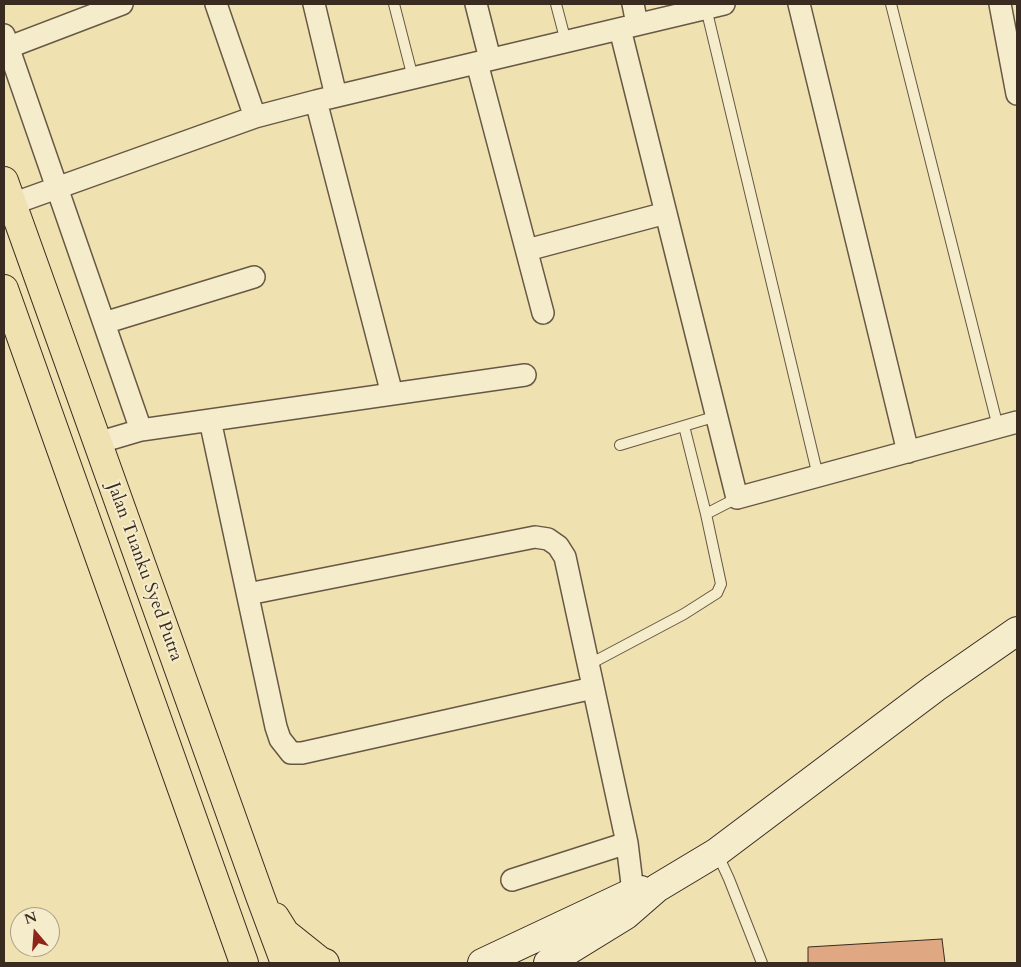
<!DOCTYPE html>
<html>
<head>
<meta charset="utf-8">
<style>
	body { margin:0 }
	#map { position:relative; width:1021px; height:967px; overflow:hidden; background:#efe1b0; font-family:Cardo,serif }
	canvas { display:block }
	.frame { position:absolute; inset:0; border:5px solid #392b20; pointer-events:none }
	.north { position:absolute; left:10px; top:907px; width:50px; height:50px; box-sizing:border-box; background:#f5eccc; border:1px solid #aa9f87; border-radius:50%; rotate:342deg; font-size:14px; font-weight:700; line-height:20px; text-align:center; color:#392b20 }
	.north::after { content:''; display:block; margin:auto; width:18px; height:22px; background:#8f2418; clip-path:polygon(50% 0,100% 100%,50% 72%,0 100%) }
</style>
</head>
<body>
<div id="map">
<canvas width="1021" height="967"></canvas>
<div class="frame"></div>
<div class="north">N</div>
</div>
<script>
const context = document.querySelector('canvas').getContext('2d');
context.lineJoin = 'round';
function paint(path, color) { context.fillStyle = color; context.fill(path, 'evenodd'); }
const toPath = rows => new Path2D(rows.map(r => 'M' + r).join(''));
function trace(path, color, width, dash) { context.strokeStyle = color; context.lineWidth = width; context.lineCap = dash ? 'butt' : 'round'; context.setLineDash(dash || []); context.stroke(path); }
function write(font, color, halo, rows, align = 'center') {
  context.font = font + ' Cardo,serif'; context.lineWidth = 4; context.setLineDash([]); context.textBaseline = 'middle'; context.strokeStyle = halo; context.fillStyle = color; for (const [text, x, y, turn = 0] of rows) {
    context.save(); context.translate(x, y); context.rotate((+turn || 0) * Math.PI / 180); context.textAlign = isNaN(turn) ? turn : align; if (halo) context.strokeText(text, 0, 0); context.fillText(text, 0, 0); context.restore();
  }
}
const building = toPath([
	[942,939,945,963,808,963,808,947,942,939]
]);
paint(building, '#e0a783');
trace(building, '#392b20', 1);
const service = toPath([
	[394,4,413,78],
	[556,4,566,42],
	[891,4,998,427],
	[706,8,818,476],
	[684,426,706,514],
	[620,445,717,416],
	[588,665,684,614,717,593,721,584,706,514,737,498],
	[717,853,729,879,762,963]
]);
const minor = toPath([
	[216,4,255,117],
	[314,4,336,96],
	[476,4,490,59],
	[633,4,637,24],
	[799,4,908,452],
	[1000,4,1017,94],
	[620,29,737,498,1017,422],
	[4,35,141,430],
	[4,49,122,4],
	[477,63,543,313],
	[316,101,392,394],
	[12,204,255,117,316,101,724,4],
	[527,250,666,213],
	[104,323,254,277],
	[210,420,276,727,280,739,291,753,302,753,593,688],
	[97,443,141,430,525,375],
	[248,594,535,537,548,539,558,546,565,557,627,843,633,892,629,905],
	[512,880,627,843]
]);
const secondary = toPath([
	[482,963,633,892,641,890],
	[548,963,626,915,657,888,717,852,935,688,1017,631]
]);
const primary = toPath([
	[4,181,260,896,285,963],
	[4,289,244,963],
	[275,917,285,933,320,961,325,963]
]);
trace(service, '#665844', 12);
trace(minor, '#665844', 24);
trace(secondary, '#392b20', 30);
trace(primary, '#392b20', 30);
trace(service, '#f5eccc', 10);
trace(minor, '#f5eccc', 21);
trace(secondary, '#f5eccc', 28);
trace(primary, '#efe1b0', 28);
write('18px', '#392b20', '#f5eccc', [
	["Jalan Tuanku Syed Putra",144,572,70]
]);
</script>
</body>
</html>
